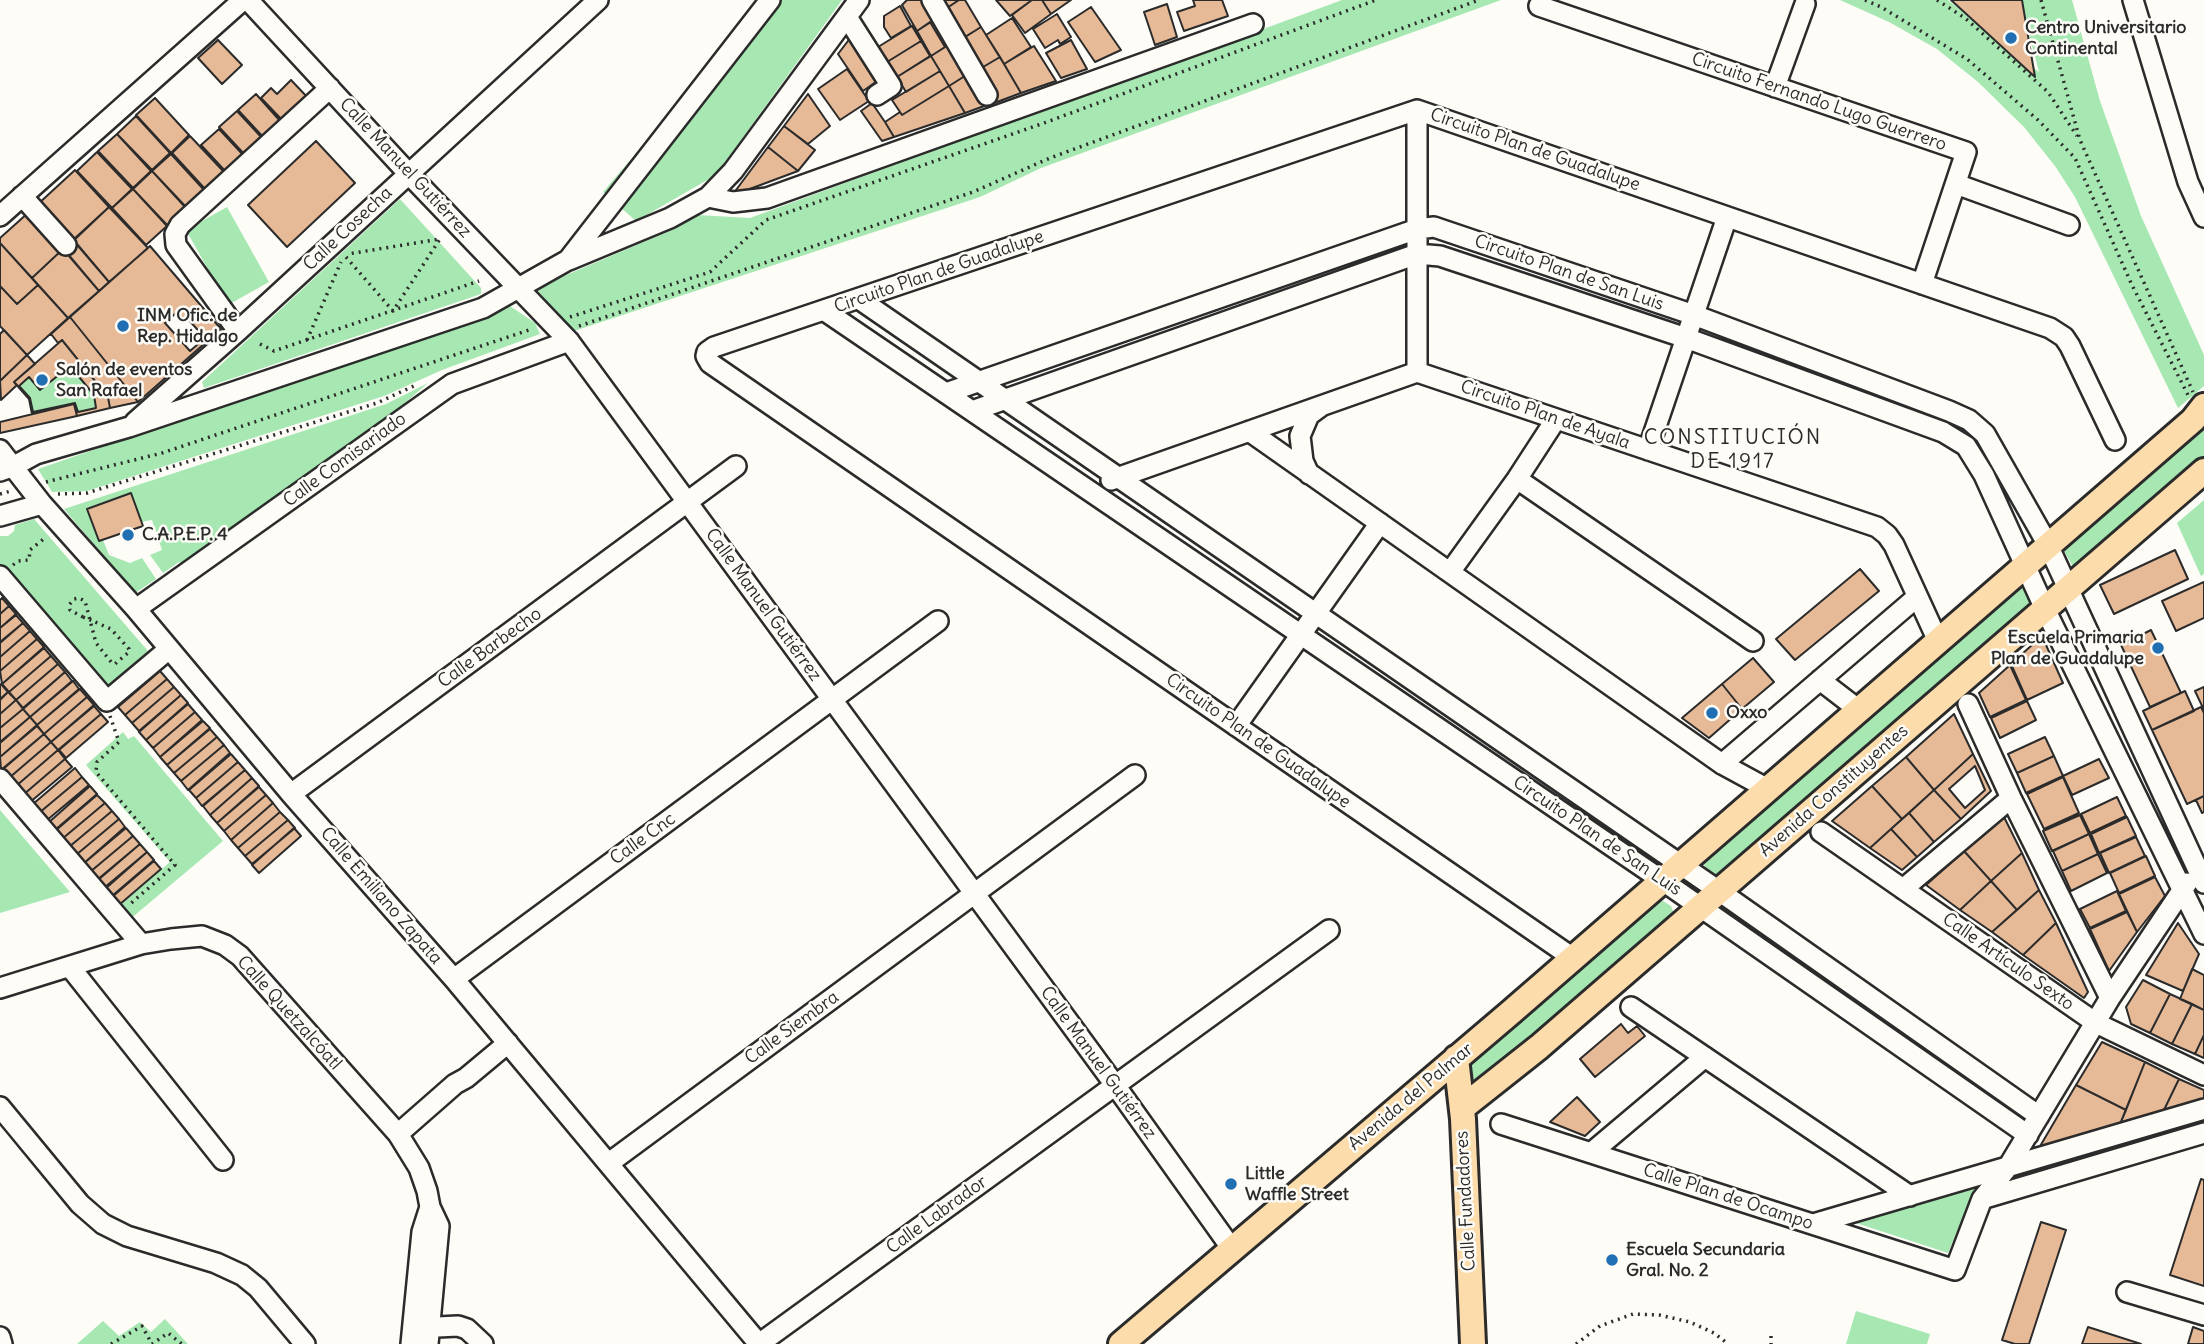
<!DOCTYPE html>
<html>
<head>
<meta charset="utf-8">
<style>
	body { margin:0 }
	canvas { display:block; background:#fdfcf7 }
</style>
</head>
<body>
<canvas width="2204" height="1344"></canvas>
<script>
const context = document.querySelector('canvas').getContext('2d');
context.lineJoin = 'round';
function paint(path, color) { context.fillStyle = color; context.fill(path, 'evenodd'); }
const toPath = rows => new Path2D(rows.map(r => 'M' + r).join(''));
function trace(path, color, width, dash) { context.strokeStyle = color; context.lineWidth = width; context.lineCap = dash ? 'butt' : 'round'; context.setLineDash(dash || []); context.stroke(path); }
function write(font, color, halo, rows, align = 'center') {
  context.font = font + ' Delius,sans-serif'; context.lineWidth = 5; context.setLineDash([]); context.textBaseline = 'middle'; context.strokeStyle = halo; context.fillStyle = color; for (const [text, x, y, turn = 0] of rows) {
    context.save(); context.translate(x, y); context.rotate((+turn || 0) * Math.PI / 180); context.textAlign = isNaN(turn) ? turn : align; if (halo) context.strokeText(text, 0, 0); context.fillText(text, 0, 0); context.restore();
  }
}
paint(toPath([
	[760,0,842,0,716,175,636,221,603,192,702,76],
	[1342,0,1501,0,1041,168,980,197,571,332,536,288,674,229,698,215,750,218],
	[1840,0,1948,0,2039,72,2020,0,2072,0,2100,101,2141,216,2204,355,2204,386,2178,408,2075,197,2055,166,2024,127,1978,82,1937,49,1889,22],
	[400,199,481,288,481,294,204,388,202,382],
	[227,207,269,282,228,305,186,230],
	[510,306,535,323,540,334,442,370,384,396,87,491,52,492,38,469],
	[70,366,94,395,96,408,78,412,75,403,33,412,30,398,19,386,29,377,41,390],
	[428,383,397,410,182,564,179,562,163,573,150,555,162,550,152,520,141,522,131,493,88,509,99,541,103,540,109,555,130,563,142,558,156,579,135,593,64,509,386,404],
	[2204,424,2204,456,2080,565,2072,565,2064,551,2068,544],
	[2204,500,2204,574,2201,576,2177,523],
	[34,519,148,651,107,686,0,564,0,536,8,536,14,531,15,525],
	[2018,585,2025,587,2032,599,2029,607,1722,875,1712,875,1704,865,1706,856],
	[123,732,128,739,134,736,223,841,129,920,117,908,170,862,86,765],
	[0,810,70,892,0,913],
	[1663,901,1671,906,1674,914,1671,920,1477,1083,1470,1084,1471,1058,1655,902],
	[2204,1115,2204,1127,2048,1170,2048,1166,2052,1161],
	[1977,1185,1948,1253,1853,1222],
	[1856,1311,1930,1334,1927,1344,1846,1344],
	[165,1319,188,1344,77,1344,103,1321,119,1336,140,1322,151,1332]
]), '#a7e8b2');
const building = toPath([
	[907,0,926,0,937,18,917,31,902,5,907,0],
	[936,0,959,0,944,10,936,0],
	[959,0,965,0,981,27,962,39,944,10,959,0],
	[996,0,1032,0,1010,16,996,0],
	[1032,0,1042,0,1051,14,1025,33,1012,15,1032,0],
	[1042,0,1071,0,1051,14,1042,0],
	[1193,0,1222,0,1228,16,1184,31,1177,12,1195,6,1193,0],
	[1951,0,2022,0,2035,77,1951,0],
	[1167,4,1177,37,1155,45,1144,12,1167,4],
	[900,6,911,26,891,38,884,27,884,16,900,6],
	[1091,7,1121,50,1095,62,1068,22,1091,7],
	[1057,14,1071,37,1060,44,1058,40,1045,48,1033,29,1057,14],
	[1012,18,1031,47,1004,64,986,35,1012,18],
	[930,22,945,47,931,56,917,31,930,22],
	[912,26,921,41,887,62,878,47,912,26],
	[981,27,1000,57,978,70,960,40,981,27],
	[851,37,880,79,863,91,838,54,851,37],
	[218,40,242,65,222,84,198,58,218,40],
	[1071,40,1087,69,1061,78,1046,53,1071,40],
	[921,41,930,56,897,77,887,62,921,41],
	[950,44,968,74,949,86,931,56,950,44],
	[1034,46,1056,81,1021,93,1004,64,1034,46],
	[931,56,940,71,906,92,897,77,931,56],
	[1000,57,1021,93,997,102,978,70,1000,57],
	[847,69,869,101,840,120,818,89,847,69],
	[940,71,949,86,902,115,892,100,940,71],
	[968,74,987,105,965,113,949,86,968,74],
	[291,80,309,99,284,122,261,98,271,88,277,94,291,80],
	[949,86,965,113,894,137,885,122,900,112,902,115,949,86],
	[256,94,281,122,264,138,238,110,256,94],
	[808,94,830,126,808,144,784,126,808,94],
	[155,98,189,135,171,153,136,115,155,98],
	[872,103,885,122,894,137,882,141,861,111,872,103],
	[237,111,263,139,245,155,219,127,237,111],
	[136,116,170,153,152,170,117,134,136,116],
	[784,126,815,150,798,171,768,147,784,126],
	[219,129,245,157,227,173,201,145,219,129],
	[117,134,151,171,133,188,98,151,117,134],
	[190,136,225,173,206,190,172,153,190,136],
	[316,141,355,183,287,247,248,205,316,141],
	[768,147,798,171,739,193,736,190,768,147],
	[97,152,132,189,112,208,77,171,97,152],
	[171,154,205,191,187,208,152,171,171,154],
	[75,170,109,207,71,243,37,205,75,170],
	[152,171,186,208,168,226,133,189,152,171],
	[133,189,167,226,146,245,112,208,133,189],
	[109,207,148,248,109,282,73,240,109,207],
	[29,212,63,249,32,278,0,243,0,238,29,212],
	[0,243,38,285,17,304,0,286,0,243],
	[77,244,109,282,99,291,67,253,77,244],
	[150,246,221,329,138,402,70,317,150,246],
	[177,312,184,320,187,318,205,338,190,351,165,323,177,312],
	[63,249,99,291,68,318,32,278,63,249],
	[38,285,68,318,27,355,0,326,0,286,17,304,38,285],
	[70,317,138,402,110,408,108,397,62,340,58,343,51,334,70,317],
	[4,330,27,355,0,381,0,334,4,330],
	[62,340,108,397,110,408,77,416,74,404,32,414,29,399,14,382,62,340],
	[70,366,94,395,96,408,78,412,75,403,33,412,30,398,19,386,29,377,40,390,70,366],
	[27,355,35,364,14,382,17,385,1,400,0,381,27,355],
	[74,404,77,416,0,433,0,422,74,404],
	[131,493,143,526,99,541,87,509,131,493],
	[2175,550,2188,579,2114,614,2100,585,2175,550],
	[1860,569,1879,591,1795,660,1776,639,1860,569],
	[2204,582,2204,618,2176,631,2162,601,2204,582],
	[2,598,9,606,0,614,0,600,2,598],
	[9,606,16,614,0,628,0,614,9,606],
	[16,615,23,623,0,642,0,628,16,615],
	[23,623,30,631,0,657,0,643,23,623],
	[2151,630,2181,693,2150,707,2121,645,2151,630],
	[30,631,37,639,0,671,0,657,30,631],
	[2042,636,2063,683,2027,700,2011,664,2042,636],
	[37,639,44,647,2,684,0,671,37,639],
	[44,648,51,656,9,692,2,684,44,648],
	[51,656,58,664,16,700,9,692,51,656],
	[1753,658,1774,682,1742,709,1722,684,1753,658],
	[58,664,65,672,23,708,16,700,58,664],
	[2010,665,2026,700,1990,717,1979,693,2010,665],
	[160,671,167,679,125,715,118,707,160,671],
	[65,672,72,681,30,717,23,709,65,672],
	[167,679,174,687,132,723,125,715,167,679],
	[73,681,79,689,37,725,30,717,73,681],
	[1,684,8,692,0,699,0,685,1,684],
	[1722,684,1742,709,1709,738,1682,718,1722,684],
	[174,687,181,695,139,731,132,723,174,687],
	[2204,687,2204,710,2195,691,2204,687],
	[80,689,87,697,44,734,37,725,80,689],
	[2185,691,2194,711,2152,730,2143,711,2185,691],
	[8,692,16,700,0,714,0,700,8,692],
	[181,695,188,703,146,740,139,732,181,695],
	[87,697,94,705,51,742,44,734,87,697],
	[16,700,23,709,0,728,0,714,16,700],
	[2027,701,2036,720,2000,738,1991,718,2027,701],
	[188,704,195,712,153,748,146,740,188,704],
	[94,706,101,714,58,750,51,742,94,706],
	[2201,707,2204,713,2204,796,2187,804,2152,730,2201,707],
	[23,709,30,717,0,742,0,728,23,709],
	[195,712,202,720,160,757,153,748,195,712],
	[101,714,108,722,66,758,59,750,101,714],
	[1954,714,1973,754,1934,790,1906,757,1954,714],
	[30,717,37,725,0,757,0,743,30,717],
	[203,721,210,728,167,765,160,757,203,721],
	[37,726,44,734,1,770,0,757,37,726],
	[210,729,217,737,174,773,167,765,210,729],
	[44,734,51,742,9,778,2,770,44,734],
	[217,737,224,745,181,781,174,773,217,737],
	[2045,737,2054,756,2017,773,2008,754,2045,737],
	[51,742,58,750,16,786,9,778,51,742],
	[224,745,230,753,188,790,181,781,224,745],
	[58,750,65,759,23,795,16,786,58,750],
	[231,754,238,762,196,798,189,790,231,754],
	[1973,754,1991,791,1961,819,1934,790,1973,754],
	[1975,766,1985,790,1965,808,1949,789,1975,766],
	[2054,756,2063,776,2026,793,2017,773,2054,756],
	[1906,757,1934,790,1902,819,1872,786,1906,757],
	[65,759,72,767,29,803,23,795,65,759],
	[2099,759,2109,778,2072,795,2063,776,2099,759],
	[238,762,245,770,202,806,196,798,238,762],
	[75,768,82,777,39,813,33,804,75,768],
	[245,770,252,778,210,815,203,806,245,770],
	[82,777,89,785,46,821,39,813,82,777],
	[2063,777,2079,813,2044,829,2027,794,2063,777],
	[252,778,259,786,217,823,210,815,252,778],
	[90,786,97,794,55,830,48,823,90,786],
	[1872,786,1902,819,1870,848,1832,821,1872,786],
	[259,787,266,795,224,831,217,823,259,787],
	[1934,790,1961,819,1934,842,1909,813,1934,790],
	[97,795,105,803,62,839,55,831,97,795],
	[266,795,273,803,231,840,224,831,266,795],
	[2204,796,2204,812,2202,813,2196,800,2204,796],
	[2117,797,2126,816,2090,833,2081,814,2117,797],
	[105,803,112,811,69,847,62,839,105,803],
	[273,803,280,812,238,848,231,840,273,803],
	[112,811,119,819,76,855,69,847,112,811],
	[280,812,288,820,245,856,238,848,280,812],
	[1909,813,1934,842,1917,857,1891,829,1909,813],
	[2080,815,2089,834,2052,851,2043,831,2080,815],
	[2004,817,2022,853,1991,881,1964,851,2004,817],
	[2127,817,2136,836,2099,853,2091,834,2127,817],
	[119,819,125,827,83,864,76,855,119,819],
	[288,820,295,828,252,864,245,856,288,820],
	[126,828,133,836,90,872,83,864,126,828],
	[294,828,301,836,259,873,252,865,294,828],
	[1891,829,1917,857,1902,870,1870,848,1891,829],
	[2089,834,2098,854,2062,871,2053,851,2089,834],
	[133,836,140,844,97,880,90,872,133,836],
	[2136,837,2145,856,2109,873,2100,853,2136,837],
	[140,844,147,852,104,888,98,880,140,844],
	[1964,851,1991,881,1960,910,1926,885,1964,851],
	[147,852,154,860,112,896,105,889,147,852],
	[2022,853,2039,890,2017,910,1991,881,2022,853],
	[2098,854,2107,873,2071,891,2062,871,2098,854],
	[2146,856,2155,876,2119,893,2110,873,2146,856],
	[154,861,161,869,119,905,112,897,154,861],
	[2155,877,2165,896,2137,932,2119,894,2155,877],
	[1991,881,2017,910,1992,932,1960,910,1991,881],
	[2039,890,2056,923,2023,955,1992,932,2039,890],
	[2117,891,2126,911,2090,928,2080,909,2117,891],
	[2127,912,2137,932,2109,971,2090,929,2127,912],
	[2056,923,2088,992,2084,998,2023,955,2056,923],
	[2178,923,2199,954,2183,991,2146,975,2178,923],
	[2192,969,2204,975,2204,1010,2180,999,2192,969],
	[2143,980,2170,994,2150,1033,2131,1024,2126,1007,2143,980],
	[2170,994,2192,1004,2172,1044,2150,1033,2170,994],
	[2192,1004,2204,1010,2204,1035,2195,1054,2172,1044,2192,1004],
	[1621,1024,1628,1033,1637,1026,1645,1036,1595,1077,1580,1059,1621,1024],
	[2204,1035,2204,1058,2195,1054,2204,1035],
	[2102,1042,2145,1062,2126,1110,2076,1085,2102,1042],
	[2145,1062,2179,1079,2163,1112,2120,1124,2145,1062],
	[2179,1079,2204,1090,2204,1100,2163,1112,2179,1079],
	[2076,1085,2126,1110,2120,1124,2039,1148,2076,1085],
	[1577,1097,1600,1122,1585,1136,1550,1122,1577,1097],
	[2201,1179,2204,1180,2204,1286,2170,1275,2201,1179],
	[2041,1222,2066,1230,2029,1344,2015,1344,2002,1340,2041,1222],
	[2088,1327,2141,1344,2082,1344,2088,1327],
	[2193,1327,2204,1331,2204,1344,2188,1344,2193,1327]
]);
paint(building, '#e6b997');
trace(building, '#2b2b2b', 2);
const minor = toPath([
	[248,0,408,173,569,341,1115,1085,1232,1249],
	[932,0,987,95],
	[2133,0,2188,182,2204,217],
	[1539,6,1966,152,1922,284],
	[847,17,891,86,877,95],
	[1775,87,1805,4],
	[1956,184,2069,225],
	[22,196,66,245],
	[708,197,733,202,767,198,1253,24],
	[0,216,243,0],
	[569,260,670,218,708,197,733,171,859,0],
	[859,299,1719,891,2039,1116],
	[825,311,1663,881,2028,1135],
	[238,331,176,245,175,234,180,225,330,88],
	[1417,372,1417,110],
	[946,393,1417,229,1434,227,1694,315,1949,411,1969,420,1985,434,2048,545,2204,883],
	[972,411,1417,254,1440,256,1686,338,1943,432,1966,446,1984,475,2045,609,2204,934],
	[135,422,238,331,598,0],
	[1249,431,1722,764,1768,789],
	[0,450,42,504,136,609,291,794,454,979,759,1344],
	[1648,450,1727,217],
	[0,471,14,466,36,454,129,427,483,308,568,260,770,0],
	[1309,474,1303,461,1300,436,1309,415,1320,407],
	[1517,479,1753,641],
	[1111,480,1417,372,1877,527,1887,535,1894,545,1938,641],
	[0,516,42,504],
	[1450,572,1517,479,1556,419],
	[0,576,107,701,169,649],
	[136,609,452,384,569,341],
	[1820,680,1859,710],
	[1968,704,2011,798,2110,998],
	[1236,726,1380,523],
	[1722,764,1917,597],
	[0,779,141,944],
	[291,794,736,466],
	[1821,832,2096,1023,2204,1075],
	[1903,889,2011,798],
	[1573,958,710,363,706,356,707,352,714,347,1417,110,2050,328,2064,337,2070,346,2115,440],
	[70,967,223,1160],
	[454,979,938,621],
	[0,988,141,944,171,939,202,936,225,945,240,956,398,1134,419,1168,427,1191,430,1207,439,1226,428,1344],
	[1631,1007,1910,1196],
	[0,1107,80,1204,103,1224,127,1236,216,1263,242,1275,258,1288,305,1344],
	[1501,1124,1955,1270,1982,1199,2008,1167,2110,998,2187,883],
	[398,1134,455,1084,466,1078,508,1043],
	[1591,1153,1705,1057],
	[609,1163,1135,775],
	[1982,1199,2204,1133],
	[1813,1224,2204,1109],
	[2127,1292,2204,1315],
	[417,1328,458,1326,467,1329,483,1344],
	[0,1337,2,1344],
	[411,1344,422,1232,430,1207],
	[759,1344,1329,930]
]);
const major = toPath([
	[1456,1058,1463,1119,1473,1344],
	[1462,1108,1539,1047,2204,471],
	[1121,1344,1510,1013,2193,420,2204,406]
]);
trace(minor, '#2b2b2b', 24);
trace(major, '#2b2b2b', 30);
trace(toPath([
	[1865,0,1881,7,1967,59,2038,120,2075,158,2132,285,2188,395],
	[1937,0,1965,18,2048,92,2077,136],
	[2041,0,2080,140,2193,392],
	[346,257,393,311,440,239,348,254],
	[570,317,710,272,766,220,1044,123,1376,0],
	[579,326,973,192,1050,158,1479,0],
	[307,340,341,262],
	[260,344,274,351,479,281],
	[46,482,162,453,532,329],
	[0,494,11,491],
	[58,494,87,493,377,403,418,384],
	[13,565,18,561,29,560,30,550,46,537],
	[83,617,70,610,69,605,74,599,79,598,85,601,96,643,112,663,115,664,129,652,129,649,111,629,95,622],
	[110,716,119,742,97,762,96,772,175,865,129,905],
	[1771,1336,1771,1344],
	[111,1344,142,1326,152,1344,168,1333,182,1344],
	[1576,1344,1600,1326,1633,1314,1659,1315,1690,1322,1714,1333,1728,1344]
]), '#2b2b2b', 3.5, [2, 5]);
trace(minor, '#fdfcf7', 19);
trace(major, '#fddcac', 24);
trace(toPath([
	[83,617,95,622]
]), '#2b2b2b', 3.5, [2, 5]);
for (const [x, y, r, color] of [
	[2011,38,7,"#1f6fb2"],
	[123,326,7,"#1f6fb2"],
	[42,380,7,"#1f6fb2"],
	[128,535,7,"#1f6fb2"],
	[2158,648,7,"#1f6fb2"],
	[1712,713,7,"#1f6fb2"],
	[1231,1184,7,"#1f6fb2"],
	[1612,1260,7,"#1f6fb2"]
]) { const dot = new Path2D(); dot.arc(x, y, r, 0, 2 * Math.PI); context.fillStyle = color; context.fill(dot); trace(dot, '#fdfcf7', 2.5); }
write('bold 18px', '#2b2b2b', '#fdfcf7', [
	["Centro Universitario",2025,28],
	["Continental",2025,49],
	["INM Ofic. de",137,316],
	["Rep. Hidalgo",137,337],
	["Salón de eventos",56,370],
	["San Rafael",56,391],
	["C.A.P.E.P. 4",142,535],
	["Escuela Primaria",2144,638,"right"],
	["Plan de Guadalupe",2144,659,"right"],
	["Oxxo",1726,713],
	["Little",1245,1174],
	["Waffle Street",1245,1195],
	["Escuela Secundaria",1626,1250],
	["Gral. No. 2",1626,1271]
], 'left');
write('18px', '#2b2b2b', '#fdfcf7', [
	["Circuito Fernando Lugo Guerrero",1819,102,19],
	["Circuito Plan de Guadalupe",1535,150,19],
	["Calle Manuel Gutiérrez",405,168,47],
	["Calle Cosecha",348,229,-43],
	["Circuito Plan de Guadalupe",939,272,-19],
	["Circuito Plan de San Luis",1569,273,19],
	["Circuito Plan de Ayala",1545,415,19],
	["Calle Comisariado",345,460,-36],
	["Calle Manuel Gutiérrez",763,605,54],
	["Calle Barbecho",490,648,-36],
	["Circuito Plan de Guadalupe",1258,741,35],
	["Avenida Constituyentes",1834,791,-41],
	["Circuito Plan de San Luis",1597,836,34],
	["Calle Cnc",643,839,-36],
	["Calle Emiliano Zapata",381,896,49],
	["Calle Artículo Sexto",2008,962,35],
	["Calle Quetzalcóatl",289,1013,48],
	["Calle Siembra",792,1028,-36],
	["Calle Manuel Gutiérrez",1098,1063,54],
	["Avenida del Palmar",1411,1097,-40],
	["Calle Plan de Ocampo",1728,1197,18],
	["Calle Fundadores",1466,1201,-93],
	["Calle Labrador",937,1215,-36]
]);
context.letterSpacing = '2px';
write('21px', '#2b2b2b', '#fdfcf7', [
	["CONSTITUCIÓN",1733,438],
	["DE 1917",1733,462]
]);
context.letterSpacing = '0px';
</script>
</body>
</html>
